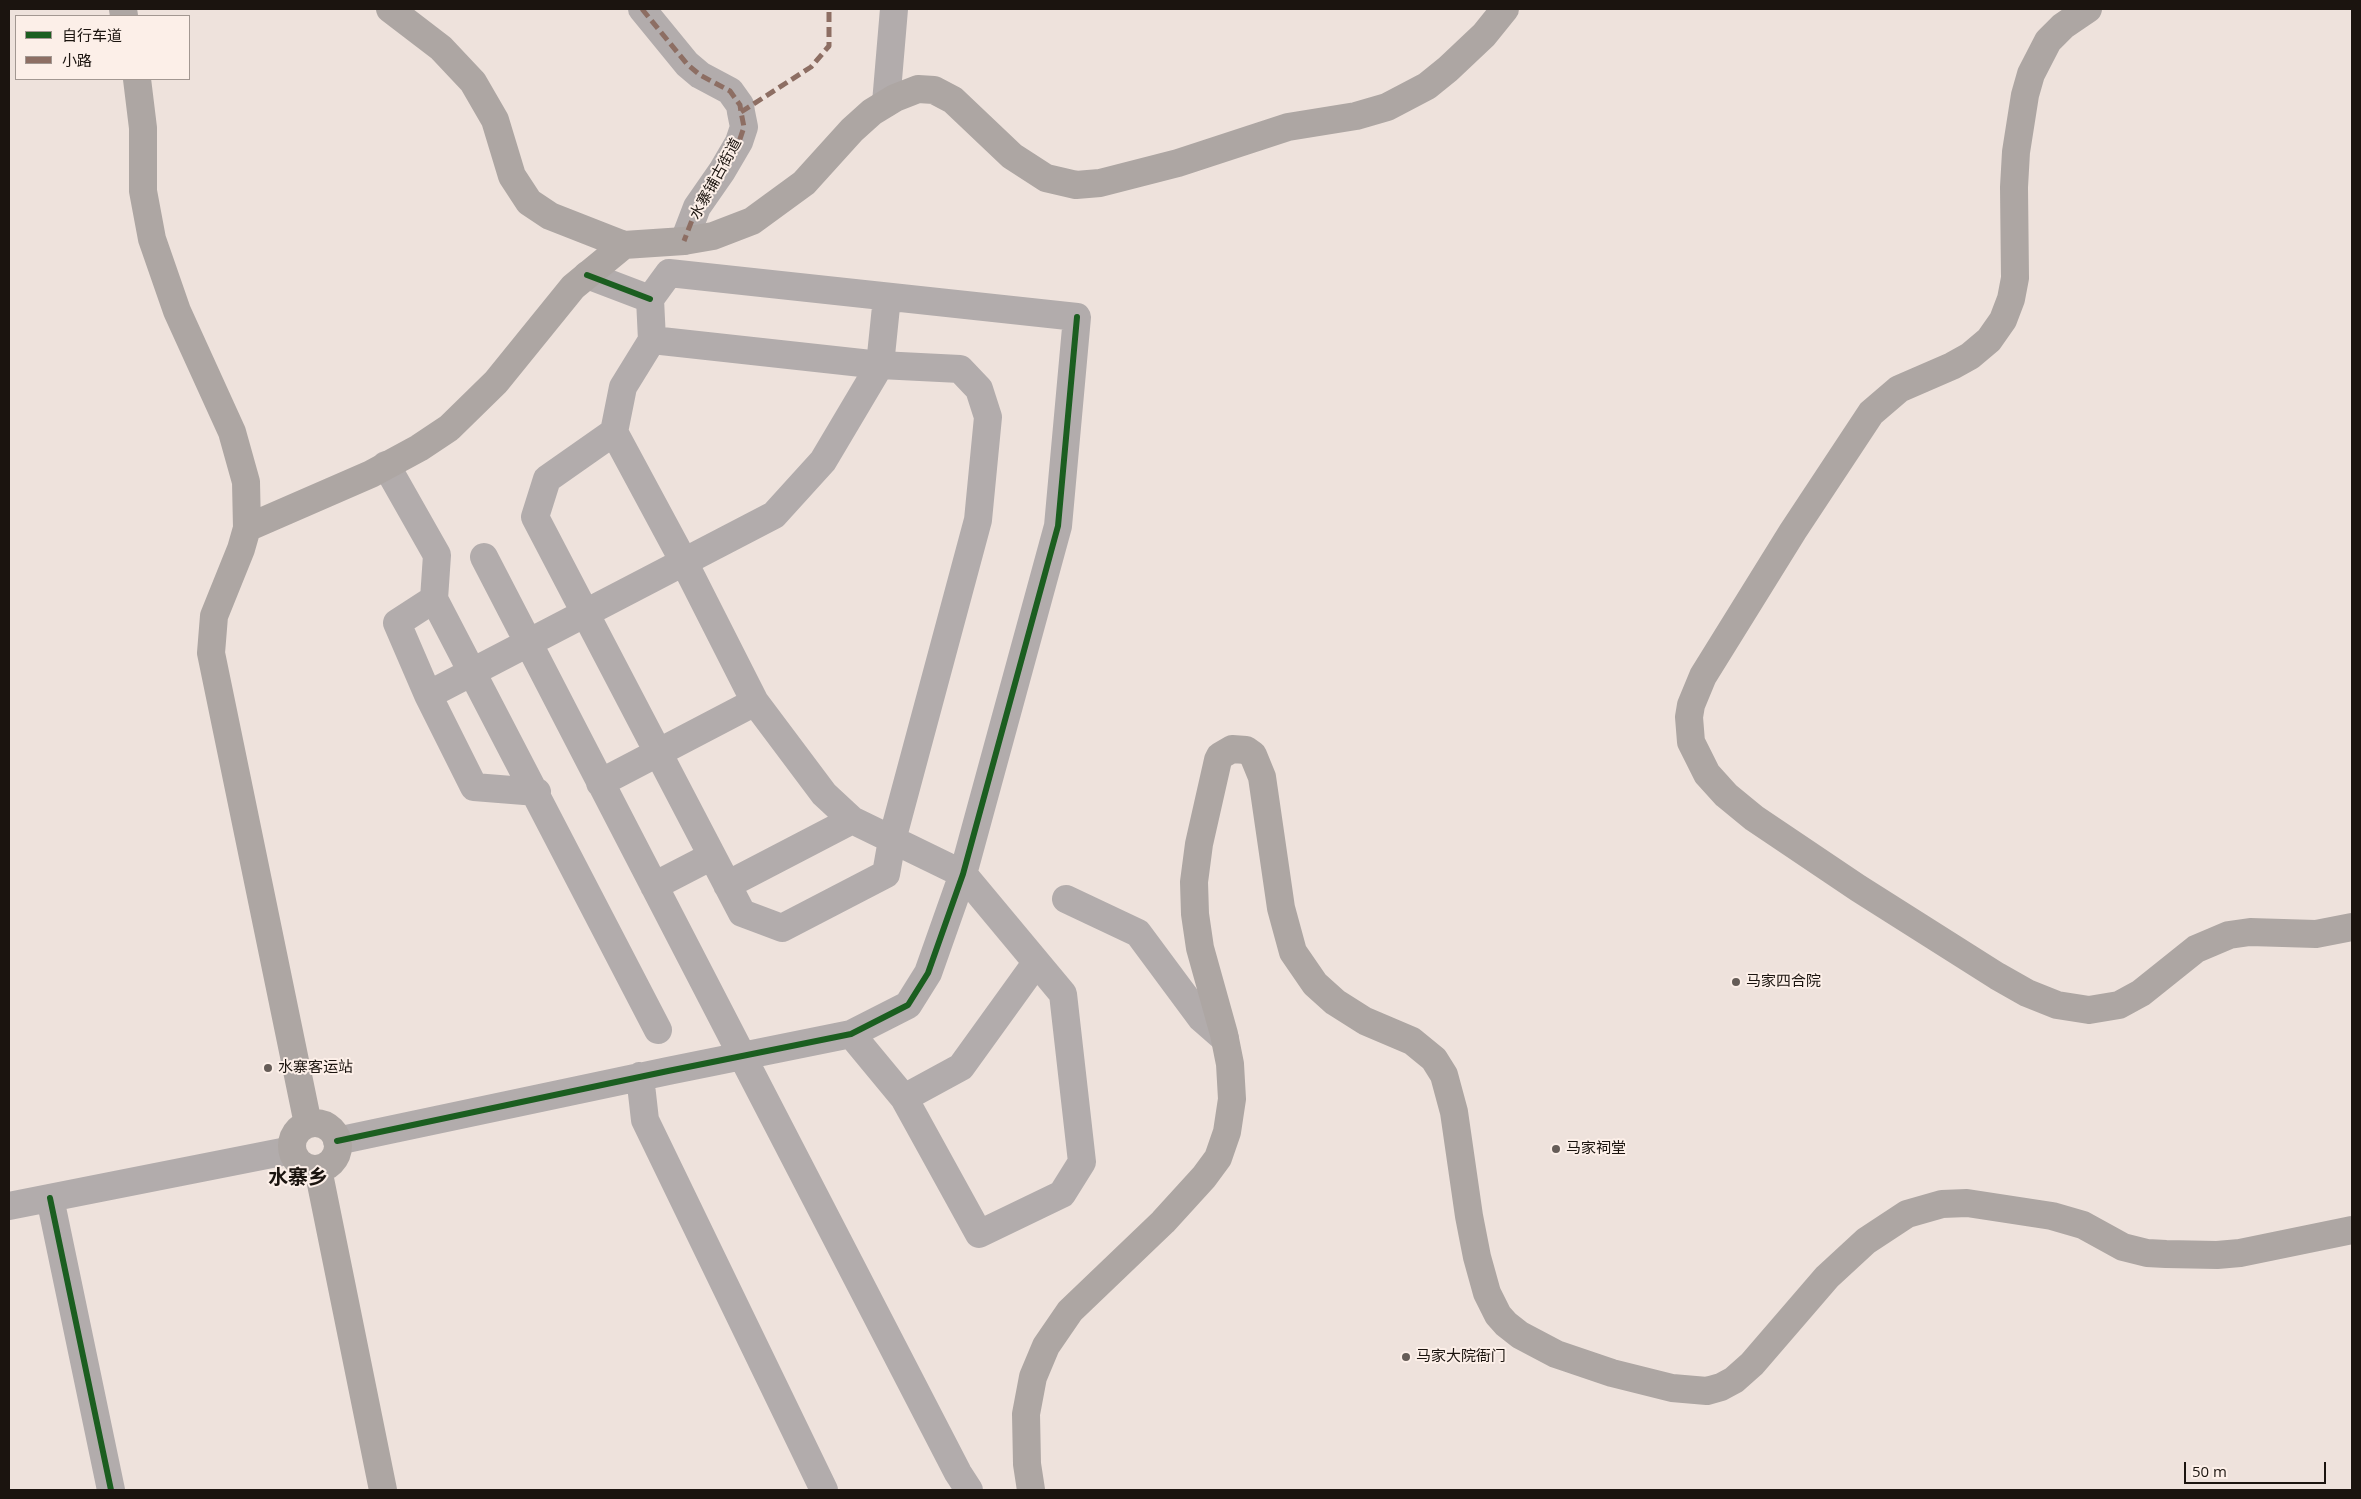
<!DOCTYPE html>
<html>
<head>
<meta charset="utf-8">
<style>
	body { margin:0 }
	#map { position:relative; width:2361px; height:1499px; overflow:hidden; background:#eee2dc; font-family:"Open Sans","Noto Sans SC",sans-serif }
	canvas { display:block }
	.frame { position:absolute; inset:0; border:10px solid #1b140f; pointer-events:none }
	.legend { position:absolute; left:15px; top:15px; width:175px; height:65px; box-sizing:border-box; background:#fcefe8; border:1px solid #a29791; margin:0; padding:6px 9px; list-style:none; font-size:15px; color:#1b140f }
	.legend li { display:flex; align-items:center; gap:10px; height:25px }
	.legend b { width:25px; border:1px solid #a29791 }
	.scale { position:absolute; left:2184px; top:1462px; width:142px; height:22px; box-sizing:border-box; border:2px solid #1b140f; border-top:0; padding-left:6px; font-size:15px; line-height:18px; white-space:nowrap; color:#1b140f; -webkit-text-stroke:4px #fcefe8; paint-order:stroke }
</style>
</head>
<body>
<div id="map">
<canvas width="2361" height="1499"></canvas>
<div class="frame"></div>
<ul class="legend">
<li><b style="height:6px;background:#1b5e20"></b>自行车道</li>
<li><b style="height:6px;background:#8d6e63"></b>小路</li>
</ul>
<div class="scale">50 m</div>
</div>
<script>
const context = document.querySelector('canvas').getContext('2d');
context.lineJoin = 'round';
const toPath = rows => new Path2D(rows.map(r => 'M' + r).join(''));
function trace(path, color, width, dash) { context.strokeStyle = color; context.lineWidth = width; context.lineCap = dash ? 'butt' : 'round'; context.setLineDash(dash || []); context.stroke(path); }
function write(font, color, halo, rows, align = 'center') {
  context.font = font + ' "Open Sans","Noto Sans SC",sans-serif'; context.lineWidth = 4; context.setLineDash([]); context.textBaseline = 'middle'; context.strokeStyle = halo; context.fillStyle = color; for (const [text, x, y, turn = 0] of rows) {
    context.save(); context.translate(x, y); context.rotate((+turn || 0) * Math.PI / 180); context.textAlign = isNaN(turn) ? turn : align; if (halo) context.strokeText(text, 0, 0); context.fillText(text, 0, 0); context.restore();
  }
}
trace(toPath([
	[642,9,687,64,700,75,730,91,740,105,741,112,744,127,739,142,722,171,697,207,684,241],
	[886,103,894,9],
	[587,275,650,299],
	[614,432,684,562,755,702,824,794,852,820,963,874,1063,994,1082,1162,1062,1194,979,1234,904,1098,851,1034],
	[386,465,437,555,434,599,658,1030],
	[484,557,958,1473,969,1490],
	[434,599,397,623,428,695,474,787,537,792],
	[428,695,774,515,823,461,880,365,887,297],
	[600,783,755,702],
	[727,885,852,820],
	[654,886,712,856],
	[1066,899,1138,933,1201,1018,1225,1039],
	[640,1076,645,1120,824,1490],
	[904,1098,961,1067,1036,963],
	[337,1141,668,1071,851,1034,908,1005,928,973,963,874,1058,526,1077,317,669,273,650,299,652,340,623,387,614,432,547,479,535,517,742,913,782,928,886,874,892,840,978,520,988,417,979,389,960,369,880,365,652,340],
	[50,1198,111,1490],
	[9,1206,292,1150]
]), '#b2acac', 28);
trace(toPath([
	[123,9,124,16],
	[390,9,441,48,473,82,495,120,512,176,529,202,550,216,624,245,684,241,713,236,752,221,804,183,852,130,872,112,895,98,918,89,934,90,953,100,1012,156,1046,178,1076,185,1100,183,1178,163,1288,127,1356,116,1387,107,1427,86,1448,69,1484,35,1505,9],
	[2088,9,2063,26,2048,41,2031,74,2025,95,2016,152,2014,187,2015,278,2011,299,2003,320,1989,340,1970,356,1952,366,1899,389,1871,413,1793,531,1703,676,1691,705,1689,717,1691,742,1707,774,1726,795,1754,818,1858,888,1997,976,2027,993,2057,1005,2089,1010,2119,1005,2141,993,2196,949,2229,935,2250,932,2316,934,2352,927],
	[137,79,143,128,143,191,152,239,177,311,232,432,246,482,247,528,241,549,214,616,211,653,308,1124],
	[247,528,371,474,419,448,449,428,496,382,573,287,624,245],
	'292 1146a23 23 0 1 1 46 0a23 23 0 1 1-46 0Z',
	[318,1169,383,1490],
	[1031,1490,1027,1464,1026,1414,1033,1377,1046,1346,1070,1311,1163,1222,1204,1177,1218,1158,1227,1132,1232,1099,1230,1064,1224,1034,1200,948,1195,914,1194,882,1199,844,1218,760,1220,756,1232,749,1246,750,1253,755,1262,777,1281,908,1293,952,1315,984,1335,1002,1365,1021,1412,1041,1434,1059,1444,1075,1454,1112,1469,1216,1477,1257,1487,1293,1498,1315,1506,1324,1520,1335,1556,1354,1612,1373,1672,1388,1707,1391,1721,1387,1734,1380,1752,1364,1827,1277,1866,1241,1907,1214,1942,1204,1967,1203,2052,1216,2083,1225,2123,1247,2147,1253,2166,1254,2217,1255,2240,1253,2352,1230]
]), '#ada6a3', 28);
trace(toPath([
	[642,9,687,64,700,75,730,91,740,105,741,112,744,127,739,142,722,171,697,207,684,241],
	[741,112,811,67,829,46,829,9]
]), '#8d6e63', 5, [10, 5]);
trace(toPath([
	[587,275,650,299],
	[337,1141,668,1071,851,1034,908,1005,928,973,963,874,1058,526,1077,317],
	[50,1198,111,1490]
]), '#1b5e20', 6);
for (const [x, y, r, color] of [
	[1736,982,5,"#655c57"],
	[268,1068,5,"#655c57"],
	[1556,1149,5,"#655c57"],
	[1406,1357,5,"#655c57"]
]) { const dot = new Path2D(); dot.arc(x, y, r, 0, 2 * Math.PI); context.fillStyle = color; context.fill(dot); trace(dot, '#fcefe8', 2); }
write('15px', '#1b140f', '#fcefe8', [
	["水寨铺古街道",716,179,-61]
]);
write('15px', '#1b140f', '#fcefe8', [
	["马家四合院",1746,982],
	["水寨客运站",278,1068],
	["马家祠堂",1566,1149],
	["马家大院衙门",1416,1357]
], 'left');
write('bold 20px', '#1b140f', '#fcefe8', [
	["水寨乡",298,1178]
]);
</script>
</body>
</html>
